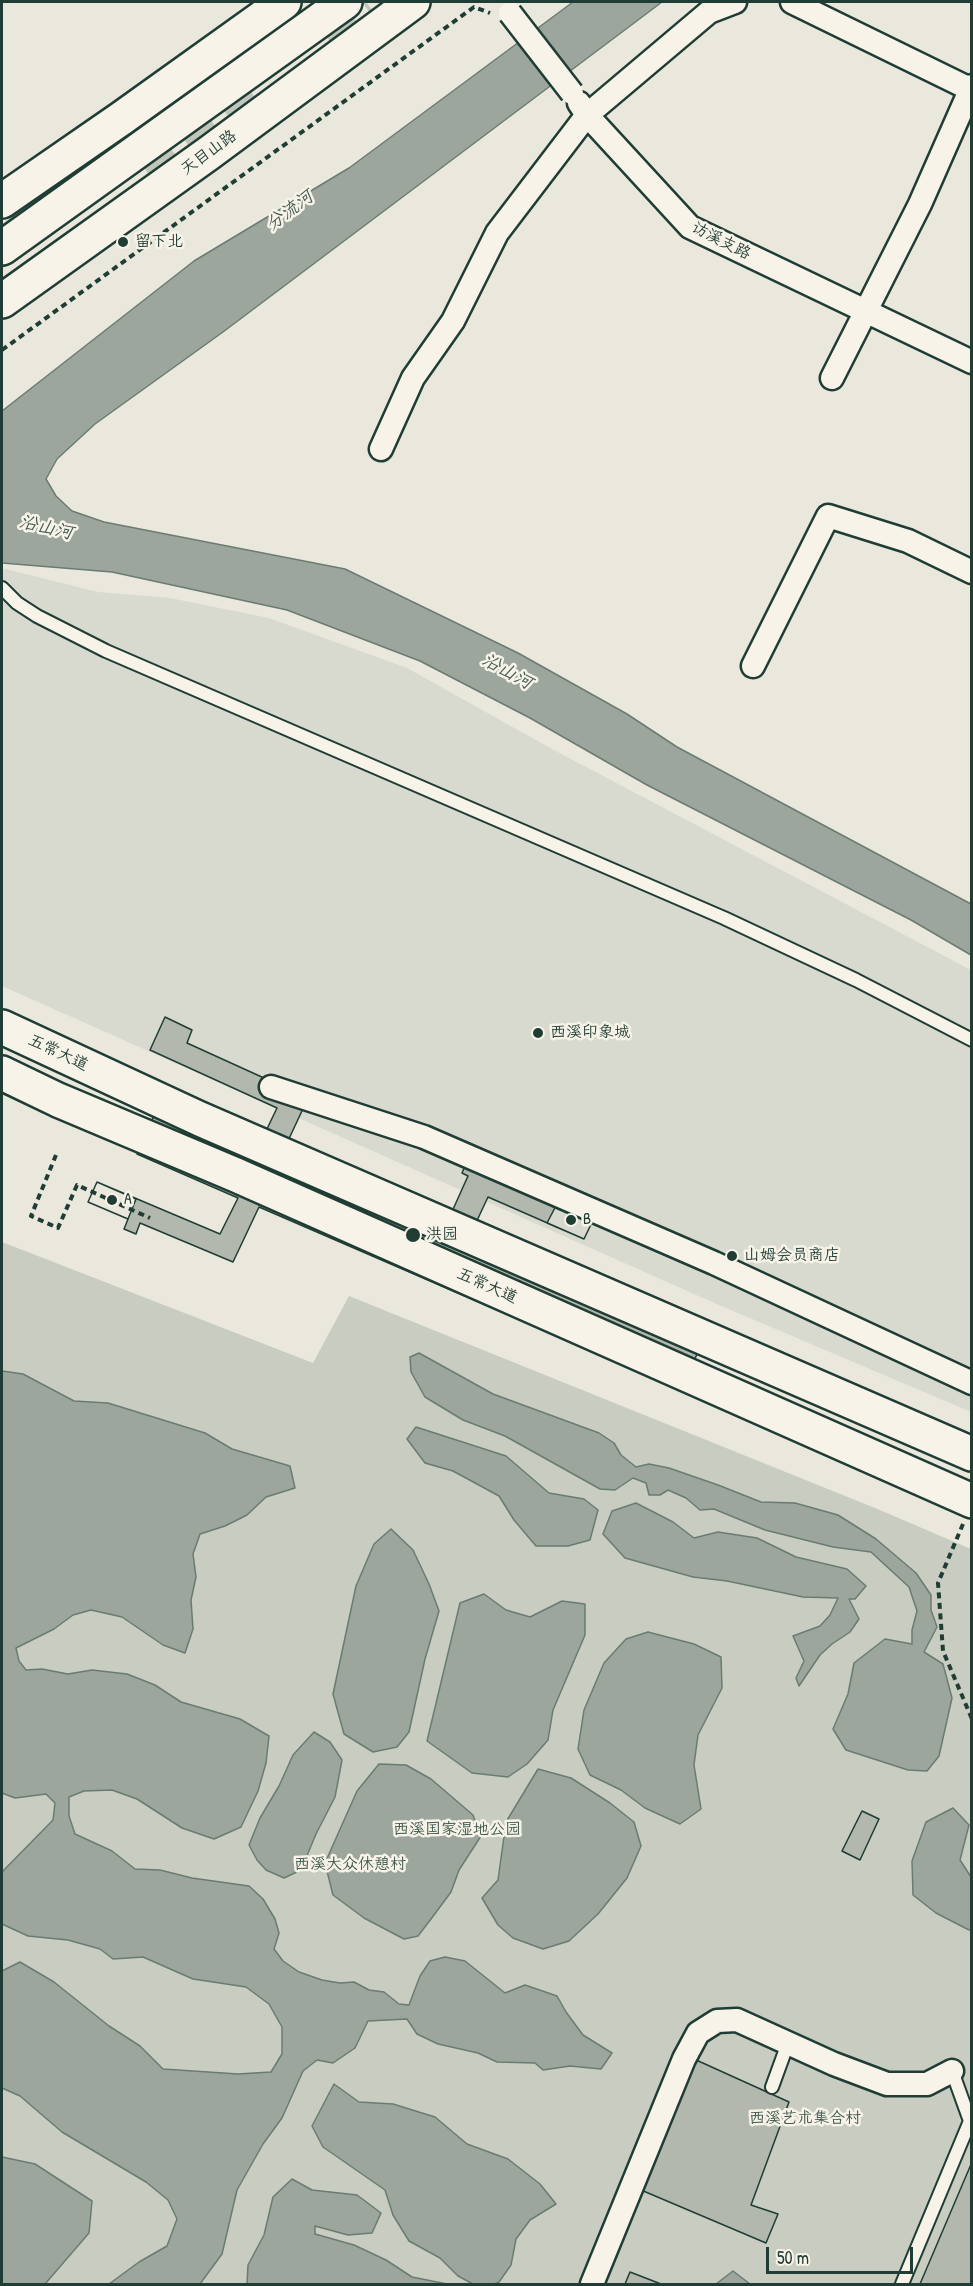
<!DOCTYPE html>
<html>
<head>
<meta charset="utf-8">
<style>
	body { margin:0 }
	#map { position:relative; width:973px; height:2286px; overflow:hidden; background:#eae8dd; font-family:"Patrick Hand",sans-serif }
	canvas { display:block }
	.frame { position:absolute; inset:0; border:3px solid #1f3d34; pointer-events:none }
	.scale { position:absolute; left:766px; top:2247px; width:147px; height:27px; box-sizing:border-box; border:3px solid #1f3d34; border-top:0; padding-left:8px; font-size:18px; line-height:21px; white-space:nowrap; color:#1f3d34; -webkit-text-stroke:4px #f7f3e8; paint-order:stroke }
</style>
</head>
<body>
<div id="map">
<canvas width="973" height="2286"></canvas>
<div class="frame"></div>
<div class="scale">50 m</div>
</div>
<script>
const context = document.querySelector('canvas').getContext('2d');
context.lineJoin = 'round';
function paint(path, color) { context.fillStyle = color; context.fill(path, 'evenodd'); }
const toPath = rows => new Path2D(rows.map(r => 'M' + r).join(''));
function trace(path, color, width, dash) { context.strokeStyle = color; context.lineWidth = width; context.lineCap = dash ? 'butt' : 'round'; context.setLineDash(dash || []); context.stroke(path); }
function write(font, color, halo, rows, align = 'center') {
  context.font = font + ' "Patrick Hand","LXGW WenKai TC",sans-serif'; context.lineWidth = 5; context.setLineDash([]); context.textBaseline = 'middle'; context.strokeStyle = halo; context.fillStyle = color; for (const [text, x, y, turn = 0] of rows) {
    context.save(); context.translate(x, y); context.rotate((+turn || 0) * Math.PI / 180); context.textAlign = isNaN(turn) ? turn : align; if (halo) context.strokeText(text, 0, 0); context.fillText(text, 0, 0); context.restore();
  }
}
paint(toPath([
	[6,569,98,592,170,598,269,618,407,668,552,749,971,970,971,1412,712,1302,2,986,2,570]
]), '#d9dacf');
paint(toPath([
	[2,1242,313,1363,349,1296,875,1508,971,1549,971,2284,2,2284]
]), '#c8ccc1');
const water = toPath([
	[573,2,662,2,223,332,95,424,57,459,46,479,56,496,72,511,104,522,345,569,518,653,627,714,677,747,971,904,971,955,911,920,647,785,530,718,420,661,287,610,112,572,2,563,2,411,194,261,349,168,573,2],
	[419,1353,493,1394,599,1433,614,1443,621,1455,636,1467,649,1464,669,1468,718,1485,761,1502,795,1503,838,1515,876,1539,916,1573,931,1595,931,1610,937,1627,924,1652,943,1664,952,1698,939,1756,927,1771,908,1770,846,1750,833,1729,848,1694,854,1663,885,1639,912,1644,912,1630,917,1611,909,1587,871,1552,833,1547,765,1530,714,1509,700,1510,686,1498,668,1490,660,1495,649,1495,646,1483,633,1478,615,1490,600,1489,505,1436,463,1420,425,1397,411,1372,410,1357,419,1353],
	[2,1371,23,1374,74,1401,108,1403,205,1433,232,1449,290,1466,295,1488,266,1497,247,1515,225,1526,200,1534,193,1554,196,1577,191,1600,193,1629,185,1653,163,1645,122,1617,91,1610,73,1615,54,1629,16,1648,19,1661,26,1670,42,1669,68,1674,92,1670,127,1674,155,1685,181,1702,240,1719,269,1736,266,1763,258,1791,241,1827,214,1839,182,1828,137,1799,112,1790,84,1791,69,1797,69,1816,75,1834,112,1851,135,1869,160,1870,192,1878,249,1886,263,1899,275,1919,279,1933,274,1949,283,1961,299,1972,322,1980,340,1983,354,1982,369,1990,384,1992,399,2004,409,2005,420,1976,430,1961,445,1957,465,1961,505,1993,525,1985,557,1996,566,2012,583,2035,612,2053,601,2069,570,2066,543,2070,535,2063,497,2062,478,2053,438,2044,417,2034,407,2019,368,2021,355,2048,333,2063,317,2060,303,2071,282,2118,263,2144,237,2190,222,2254,200,2284,109,2284,139,2262,167,2246,177,2219,168,2200,146,2182,62,2132,20,2096,2,2088,2,1971,20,1962,54,1982,109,2026,140,2046,163,2069,238,2074,271,2072,282,2054,282,2027,269,2004,246,1987,193,1979,143,1957,113,1959,100,1949,68,1940,28,1936,2,1924,2,1872,53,1820,55,1803,46,1794,15,1798,2,1793,2,1371],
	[416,1427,506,1456,549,1493,584,1499,598,1510,590,1540,568,1546,536,1546,514,1520,499,1496,453,1471,425,1463,407,1439,416,1427],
	[636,1503,673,1522,694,1538,718,1532,757,1538,796,1557,847,1569,866,1586,855,1599,849,1599,859,1619,850,1632,832,1644,820,1655,799,1686,796,1678,804,1661,793,1636,820,1626,830,1615,838,1598,803,1597,727,1581,693,1577,625,1558,603,1534,612,1511,636,1503],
	[391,1529,413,1550,429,1584,439,1611,425,1659,409,1732,397,1747,373,1752,344,1734,333,1694,356,1586,374,1544,391,1529],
	[484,1594,506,1610,530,1617,562,1601,585,1604,585,1635,553,1710,548,1740,527,1764,508,1777,472,1773,427,1741,460,1603,484,1594],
	[648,1632,694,1644,721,1657,722,1688,698,1735,694,1765,701,1809,680,1824,645,1808,621,1790,590,1775,578,1749,584,1710,604,1663,626,1639,648,1632],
	[314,1732,330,1742,342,1760,335,1797,316,1834,301,1870,284,1878,266,1870,257,1860,249,1845,260,1818,279,1786,293,1755,314,1732],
	[379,1764,406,1765,431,1779,473,1815,481,1836,459,1870,451,1892,431,1919,418,1936,404,1939,364,1918,333,1895,325,1863,357,1791,379,1764],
	[538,1769,571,1778,610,1803,634,1822,641,1846,627,1878,598,1914,569,1941,543,1949,513,1938,498,1925,482,1898,498,1880,506,1822,538,1769],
	[953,1808,969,1825,960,1860,971,1877,972,1929,969,1930,936,1913,913,1895,912,1861,926,1822,953,1808],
	[334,2084,359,2102,393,2104,435,2117,467,2144,508,2159,540,2184,556,2204,530,2220,516,2239,511,2265,499,2282,494,2284,473,2284,458,2276,440,2258,409,2241,393,2215,385,2190,323,2147,312,2126,334,2084],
	[2,2157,35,2164,92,2201,89,2233,45,2284,2,2284,2,2157],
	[292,2179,312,2190,357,2195,381,2213,372,2233,348,2235,315,2226,315,2234,354,2245,386,2260,412,2277,447,2284,247,2284,248,2265,264,2235,273,2197,292,2179],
	[733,2271,750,2284,716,2284,733,2271]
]);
paint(water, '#9ca69c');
trace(water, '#6a7c72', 1.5);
const building = toPath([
	[165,1017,192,1030,187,1043,308,1098,287,1143,450,1216,468,1176,462,1173,467,1161,594,1218,584,1239,488,1197,474,1227,709,1330,680,1389,259,1207,233,1262,140,1223,136,1234,124,1229,128,1219,88,1202,97,1182,220,1234,238,1198,137,1154,165,1090,265,1133,277,1108,150,1050,165,1017],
	[97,1182,136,1199,128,1219,88,1202,97,1182],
	[558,1202,594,1218,584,1239,547,1223,558,1202],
	[862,1811,879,1819,860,1860,842,1851,862,1811],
	[694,2059,789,2102,751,2205,778,2214,766,2243,641,2190,694,2059],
	[972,2162,972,2284,920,2284,972,2162],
	[630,2272,661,2284,625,2284,630,2272]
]);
paint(building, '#b2b8ae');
trace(building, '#1f3d34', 1.5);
trace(toPath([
	[324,33,366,2],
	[143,166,208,122,262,81]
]), '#c1c6bb', 33, [33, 16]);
const lane = toPath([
	[2,588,17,603,37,616,106,651,724,918,856,980,972,1040],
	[772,2087,788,2043],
	[902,2284,970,2121,952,2071]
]);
const street = toPath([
	[792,2,970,89],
	[579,103,587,115,690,227,972,362],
	[832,378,920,204,972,86],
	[381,449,413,378,453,321,497,233,587,115,709,12,735,2],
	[753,666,828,516,908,541,972,572],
	[271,1087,424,1137,714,1263,972,1383],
	[592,2284,684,2059,698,2033,717,2021,737,2020,834,2064,887,2084,927,2084,952,2071]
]);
const secondary = toPath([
	[2,201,122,118,284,2],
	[2,1027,200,1119,972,1454],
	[2,1073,58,1100,236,1175,972,1501]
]);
const primary = toPath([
	[2,248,345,2],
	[2,301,209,153,413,2]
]);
trace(lane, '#1f3d34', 16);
trace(street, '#1f3d34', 27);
trace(secondary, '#1f3d34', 38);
trace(primary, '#1f3d34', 38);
trace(toPath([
	[2,350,474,7,490,13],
	[56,1155,31,1216,58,1228,77,1185,150,1218],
	[963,1524,938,1583,943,1651,972,1719]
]), '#1f3d34', 4, [6, 4.5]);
trace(lane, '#f7f3e8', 12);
trace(street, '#f7f3e8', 22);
trace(secondary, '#f7f3e8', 33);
trace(primary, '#f7f3e8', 33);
const streetBridge = toPath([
	[510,13,572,93]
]);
trace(streetBridge, '#1f3d34', 27, []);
trace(streetBridge, '#f7f3e8', 22);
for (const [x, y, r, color] of [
	[123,242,6,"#1f3d34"],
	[538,1033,6,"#1f3d34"],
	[112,1200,6,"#1f3d34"],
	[571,1220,6,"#1f3d34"],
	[413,1235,8,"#1f3d34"],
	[732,1256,6,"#1f3d34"]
]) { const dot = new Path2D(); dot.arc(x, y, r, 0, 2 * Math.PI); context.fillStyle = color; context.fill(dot); trace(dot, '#f7f3e8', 2); }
write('16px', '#1f3d34', '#f7f3e8', [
	["天目山路",209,153,-36],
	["访溪支路",721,241,27],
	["五常大道",58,1053,25],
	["五常大道",487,1286,24]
]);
write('16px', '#1f3d34', '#f7f3e8', [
	["留下北",135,242],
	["西溪印象城",550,1033],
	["A",124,1200],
	["B",583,1220],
	["洪园",426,1235],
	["山姆会员商店",744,1256]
], 'left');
write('16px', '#415a50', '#f7f3e8', [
	["西溪国家湿地公园",457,1830],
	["西溪大众休憩村",350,1865],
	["西溪艺术集合村",805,2119]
]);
write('italic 18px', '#445c53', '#f7f3e8', [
	["分流河",290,211,-37],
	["沿山河",46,528,13],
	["沿山河",507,672,29]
]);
</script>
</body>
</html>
